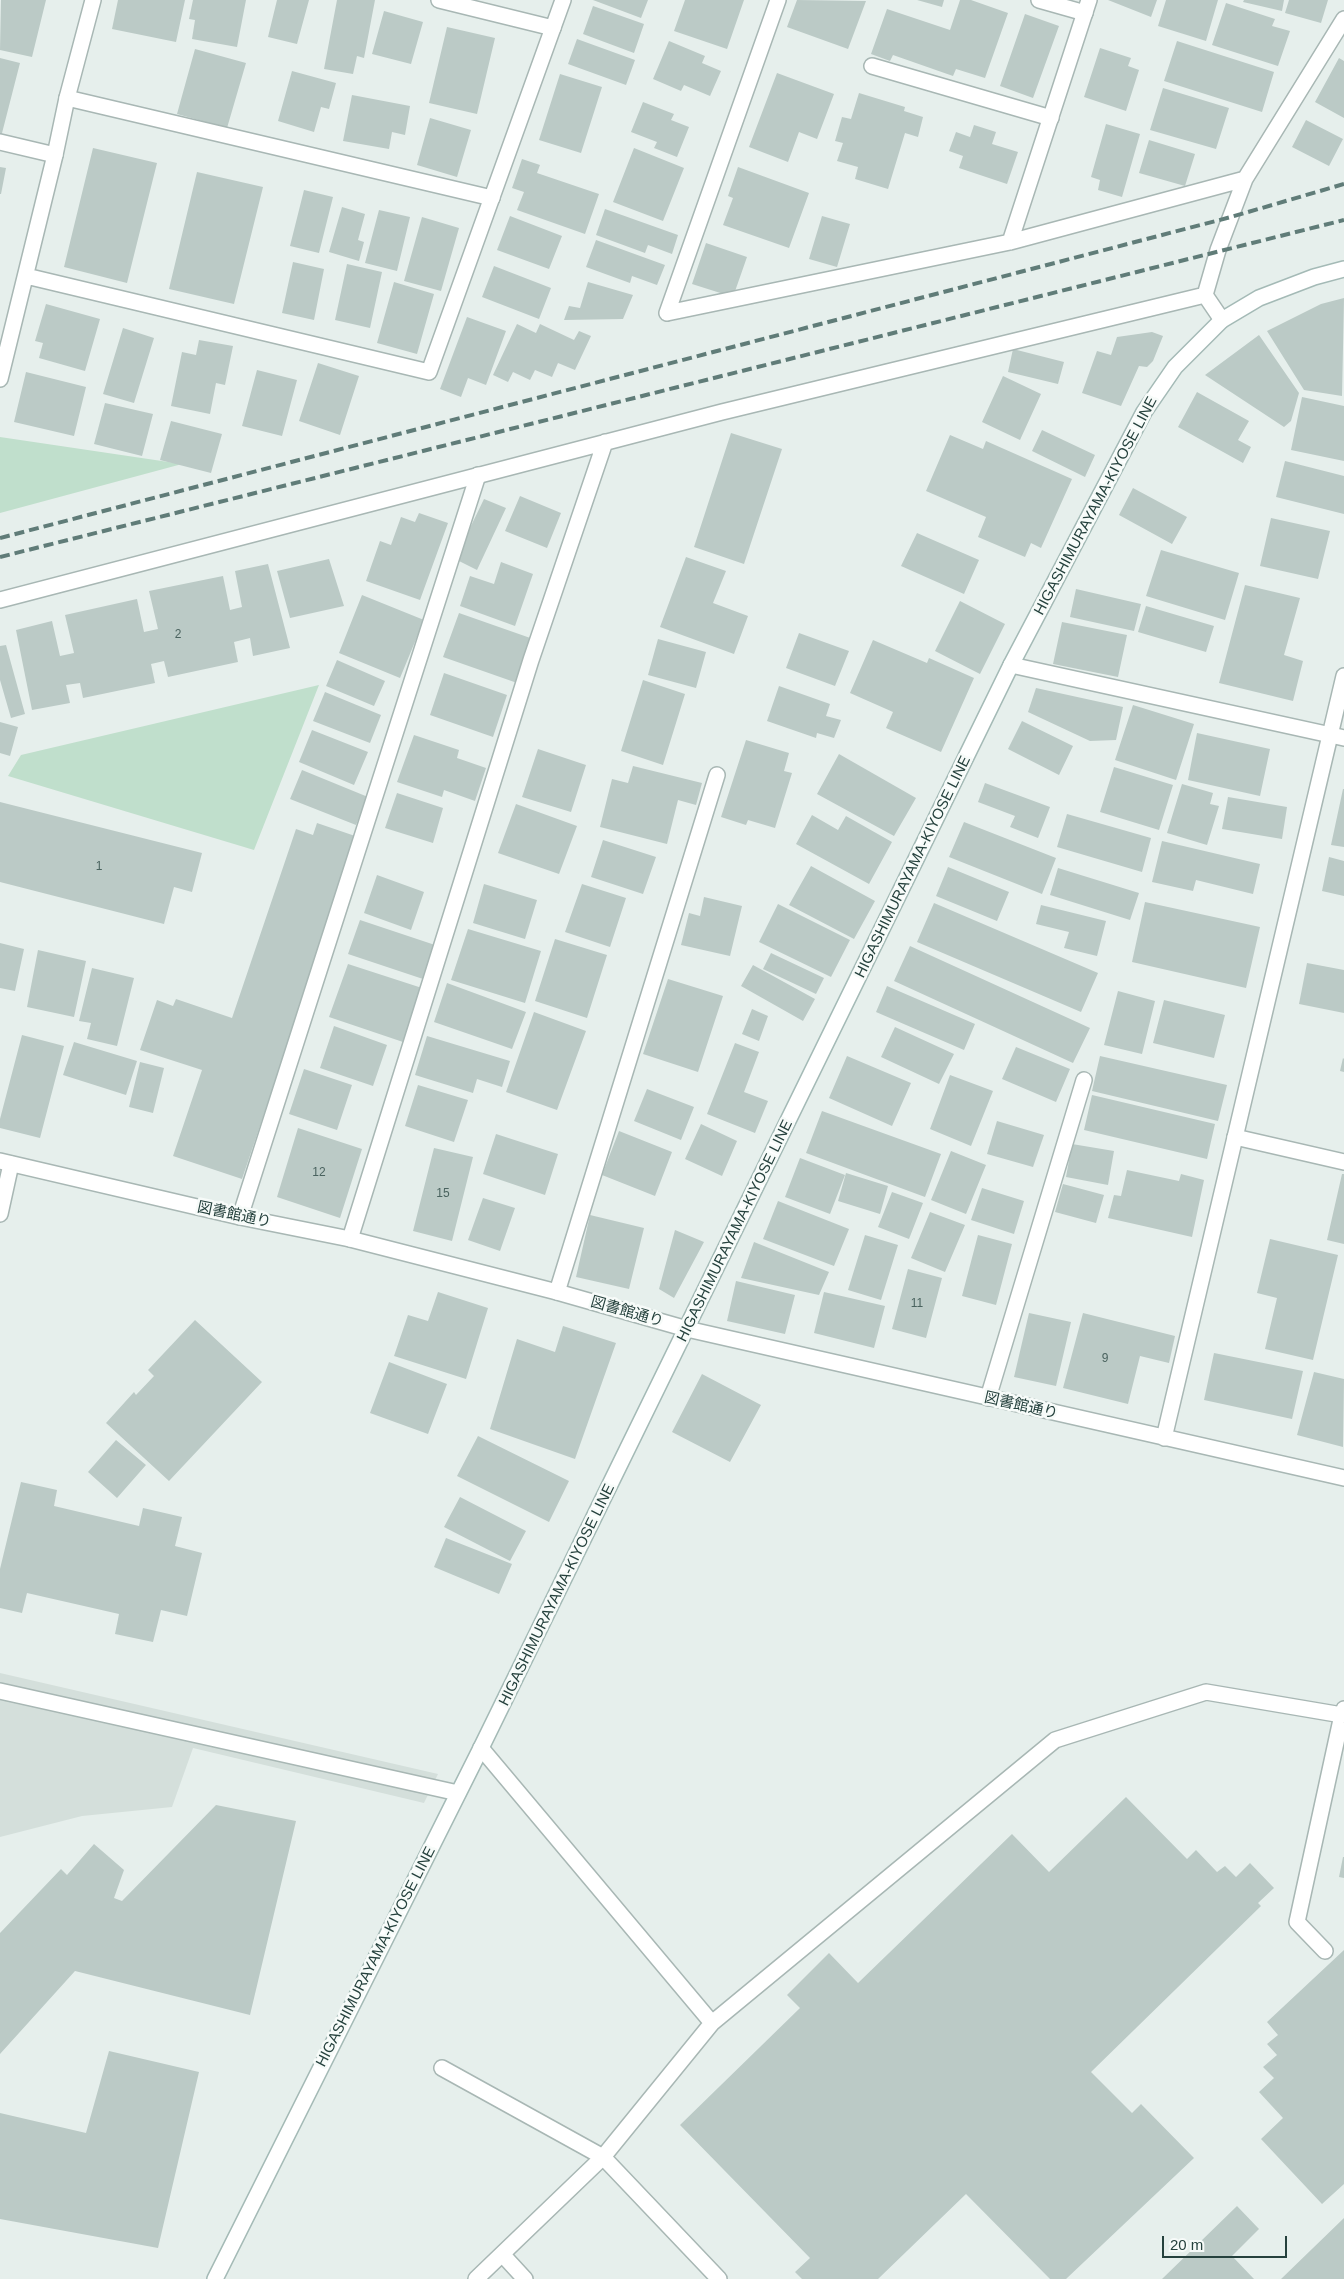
<!DOCTYPE html>
<html>
<head>
<meta charset="utf-8">
<style>
	body { margin:0 }
	#map { position:relative; width:1344px; height:2279px; overflow:hidden; background:#e6efec; font-family:Helvetica,sans-serif }
	canvas { display:block }
	.scale { position:absolute; left:1162px; top:2236px; width:125px; height:22px; box-sizing:border-box; border:2px solid #25413d; border-top:0; padding-left:6px; font-size:15px; line-height:18px; white-space:nowrap; color:#25413d; -webkit-text-stroke:4px #f7fbf9; paint-order:stroke }
</style>
</head>
<body>
<div id="map">
<canvas width="1344" height="2279"></canvas>
<div class="scale">20 m</div>
</div>
<script>
const context = document.querySelector('canvas').getContext('2d');
context.lineJoin = 'round';
function paint(path, color) { context.fillStyle = color; context.fill(path, 'evenodd'); }
const toPath = rows => new Path2D(rows.map(r => 'M' + r).join(''));
function trace(path, color, width, dash) { context.strokeStyle = color; context.lineWidth = width; context.lineCap = dash ? 'butt' : 'round'; context.setLineDash(dash || []); context.stroke(path); }
function write(font, color, halo, rows, align = 'center') {
  context.font = font + ' Helvetica,"Noto Sans JP",sans-serif'; context.lineWidth = 5; context.setLineDash([]); context.textBaseline = 'middle'; context.strokeStyle = halo; context.fillStyle = color; for (const [text, x, y, turn = 0] of rows) {
    context.save(); context.translate(x, y); context.rotate((+turn || 0) * Math.PI / 180); context.textAlign = isNaN(turn) ? turn : align; if (halo) context.strokeText(text, 0, 0); context.fillText(text, 0, 0); context.restore();
  }
}
paint(toPath([
	[0,1673,438,1774,424,1803,193,1748,172,1807,82,1816,0,1837]
]), '#d4dfdb');
paint(toPath([
	[0,437,182,464,0,513],
	[319,685,254,850,8,776,21,755]
]), '#c0dfcc');
paint(toPath([
	[1,0,46,0,32,57,0,50],
	[118,0,185,0,176,42,112,29],
	[193,0,246,0,237,47,192,39,195,20,189,19],
	[277,0,309,0,297,44,268,37],
	[337,0,375,0,364,58,357,56,353,74,324,69],
	[593,0,648,0,641,18],
	[685,0,744,0,727,49,674,31],
	[797,0,866,1,848,49,787,27],
	[917,0,944,0,942,7],
	[960,0,971,0,1008,13,985,78,956,69,953,76,893,55,890,61,871,54,887,9,950,30],
	[1108,0,1157,0,1151,17],
	[1166,0,1218,0,1206,41,1158,26],
	[1244,0,1284,0,1282,11,1243,2],
	[1289,0,1328,0,1321,23,1285,13],
	[1226,3,1275,19,1272,26,1290,31,1278,66,1212,45],
	[593,6,644,24,634,53,583,34],
	[384,11,423,22,411,64,372,54],
	[1025,14,1059,26,1033,98,1000,86],
	[447,27,495,38,477,114,429,103],
	[577,39,635,60,626,85,568,64],
	[669,41,705,56,702,63,721,71,710,96,684,85,681,91,653,79],
	[1177,41,1274,72,1262,112,1164,81],
	[1100,48,1131,58,1128,66,1139,70,1126,111,1084,97],
	[195,49,246,63,227,128,177,114],
	[0,58,20,63,1,137,0,137],
	[1339,58,1344,61,1344,118,1315,102],
	[292,71,336,83,329,109,321,107,314,132,278,121],
	[777,73,834,94,817,139,799,132,788,162,749,147],
	[560,74,602,87,581,153,539,140],
	[1163,88,1229,108,1216,149,1150,130],
	[859,93,905,107,904,111,923,117,918,137,905,133,888,189,855,179,858,167,837,161,843,143,835,141,842,117,851,119],
	[352,95,410,106,405,135,392,132,389,149,343,141],
	[643,102,674,114,671,120,689,127,677,157,654,148,657,142,631,132],
	[430,118,471,130,457,177,417,165],
	[1306,120,1343,139,1329,166,1292,147],
	[1106,124,1140,134,1122,197,1098,190,1100,180,1091,177],
	[974,125,996,132,992,144,1018,152,1007,184,959,168,963,156,949,151,956,132,970,137],
	[1149,140,1195,154,1185,186,1139,173],
	[93,148,157,163,127,283,64,267],
	[634,148,684,168,663,221,613,202],
	[522,159,540,165,537,173,599,194,585,234,517,210,524,192,512,188],
	[0,167,6,168,1,194,0,194],
	[738,167,809,193,789,248,723,225,733,198,728,196],
	[197,172,263,187,234,304,169,289],
	[304,190,333,197,319,253,290,246],
	[342,207,365,214,358,240,364,242,359,261,329,252],
	[605,209,678,235,672,254,648,245,645,253,596,235],
	[379,210,410,217,397,271,365,263],
	[510,216,562,236,549,269,497,250],
	[822,216,850,224,837,267,809,259],
	[422,217,459,228,441,291,404,281],
	[596,240,665,265,657,285,632,276,630,283,586,267],
	[706,243,747,257,733,297,692,284],
	[293,262,324,269,314,320,282,313],
	[347,264,382,272,370,328,335,320],
	[494,266,551,288,539,319,482,297],
	[394,282,434,294,417,354,377,343],
	[588,282,633,295,623,319,564,320,569,306,580,308],
	[1344,298,1342,396,1304,390,1267,331,1321,304],
	[46,304,100,319,85,371,39,358,43,343,35,341],
	[467,317,506,331,486,385,468,378,461,397,440,389],
	[517,324,536,333,540,324,574,340,579,331,591,336,575,370,558,363,552,377,535,370,530,380,513,372,508,382,493,375],
	[123,328,154,338,134,403,103,394],
	[1152,332,1163,336,1153,361,1147,367,1139,366,1121,406,1082,393,1097,351,1111,355,1117,337],
	[1259,335,1299,393,1291,421,1284,427,1205,375],
	[199,340,233,346,225,385,216,383,210,414,171,406,182,352,196,355],
	[1013,349,1064,362,1058,384,1008,372],
	[318,363,359,376,340,435,299,421],
	[257,370,297,380,282,436,242,426],
	[26,372,86,387,74,436,14,422],
	[1003,376,1041,394,1020,440,982,422],
	[1197,392,1249,421,1238,440,1251,447,1243,463,1178,427],
	[1302,397,1344,406,1344,461,1291,450],
	[105,403,153,414,142,456,94,444],
	[171,421,222,434,211,473,160,460],
	[1042,430,1095,455,1085,477,1032,451],
	[731,433,782,449,744,564,694,547],
	[950,435,983,449,986,441,1072,479,1041,548,1031,543,1025,557,978,537,986,517,926,491],
	[1285,461,1344,476,1344,514,1276,497],
	[1133,488,1187,517,1172,544,1119,515],
	[520,496,561,513,547,548,505,531],
	[484,499,506,508,477,570,455,559],
	[419,513,448,523,420,600,366,581,380,541,391,545,401,517,415,522],
	[1271,518,1330,531,1318,579,1260,566],
	[917,533,979,560,964,594,901,566],
	[1161,550,1239,573,1225,620,1146,596],
	[686,557,726,571,713,603,748,616,734,654,660,627],
	[329,559,344,606,290,618,277,571],
	[501,562,533,574,515,626,460,606,470,576,494,584],
	[268,564,290,648,253,656,250,638,234,642,238,662,168,677,164,661,151,664,155,683,83,698,80,683,66,685,70,703,32,710,16,630,52,621,60,656,74,653,65,615,137,599,144,632,158,629,149,591,223,576,230,610,242,607,235,571],
	[1245,585,1300,598,1284,655,1303,661,1293,701,1219,683],
	[1076,589,1141,604,1134,631,1070,617],
	[362,595,424,620,400,678,339,653],
	[960,601,1005,624,980,674,935,651],
	[1146,606,1214,626,1206,652,1138,632],
	[459,613,536,640,520,684,443,657],
	[1062,622,1127,635,1118,677,1053,664],
	[799,633,849,651,835,686,786,668],
	[658,639,706,652,696,688,648,675],
	[873,640,927,663,929,658,974,678,941,752,886,728,893,712,850,693],
	[6,645,25,714,11,718,0,680,0,646],
	[337,660,385,681,374,706,326,686],
	[444,673,507,695,493,737,430,715],
	[643,680,685,694,663,765,621,751],
	[779,686,830,704,826,716,841,720,834,738,817,733,816,738,767,721],
	[1036,688,1123,707,1116,740,1090,741,1028,712],
	[325,692,381,715,370,743,313,721],
	[1133,705,1194,724,1176,780,1115,760],
	[1022,721,1073,746,1059,775,1008,749],
	[0,722,18,727,10,756,0,753],
	[312,730,368,752,354,785,299,762],
	[1197,733,1270,749,1260,796,1188,780],
	[414,735,459,750,457,758,486,768,475,801,444,790,442,797,397,782],
	[746,740,789,753,784,771,792,773,775,828,748,820,746,825,721,817],
	[538,749,586,765,571,812,522,797],
	[839,754,916,798,894,836,817,794],
	[633,766,702,783,696,805,678,800,667,844,600,827,612,779,628,783],
	[1114,767,1173,785,1159,830,1100,812],
	[302,770,368,797,356,825,290,799],
	[985,783,1050,807,1038,838,1010,827,1015,816,978,802],
	[1182,784,1213,793,1210,804,1219,806,1207,845,1167,833],
	[1343,789,1344,789,1344,847,1331,845],
	[397,793,443,808,433,843,385,828],
	[1228,797,1287,807,1282,839,1222,829],
	[0,802,202,853,192,892,174,887,164,924,0,882],
	[516,804,577,826,559,874,498,853],
	[1067,814,1151,838,1142,872,1057,847],
	[812,815,838,830,846,816,892,842,869,884,796,844],
	[964,822,1056,858,1042,894,949,857],
	[317,823,358,837,242,1179,173,1156,202,1070,140,1050,157,1000,173,1006,176,999,232,1018,296,829,313,835],
	[603,840,656,857,643,894,591,877],
	[1162,841,1260,864,1253,894,1196,880,1193,891,1152,882],
	[1329,857,1344,861,1344,896,1322,891],
	[811,866,875,901,854,939,789,905],
	[948,867,1009,892,997,921,936,896],
	[1058,868,1139,893,1130,920,1050,895],
	[377,875,424,892,411,930,364,913],
	[484,884,537,900,525,939,473,923],
	[582,884,626,898,610,947,565,932],
	[704,897,742,906,730,956,681,945,689,913,700,916],
	[1145,902,1260,927,1246,988,1132,962],
	[934,903,1098,973,1081,1012,917,942],
	[778,904,850,940,831,977,759,942],
	[1041,905,1106,921,1097,956,1064,948,1069,932,1036,924],
	[360,920,435,945,423,979,348,954],
	[468,929,541,951,525,1003,451,980],
	[555,939,607,955,587,1018,535,1001],
	[0,943,24,949,15,991,0,988],
	[910,946,1090,1028,1073,1063,894,981],
	[38,950,86,961,74,1017,27,1007],
	[771,953,824,978,816,994,763,969],
	[1307,963,1344,970,1344,1013,1299,1004],
	[348,964,422,988,403,1042,329,1017],
	[753,965,815,999,803,1021,741,986],
	[92,968,134,978,117,1046,87,1039,91,1023,79,1021],
	[668,979,723,996,698,1072,643,1054],
	[447,983,526,1012,512,1049,434,1022],
	[887,986,975,1024,964,1050,876,1012],
	[1118,991,1155,1001,1142,1054,1104,1045],
	[1164,1000,1225,1015,1214,1058,1153,1043],
	[752,1009,768,1016,759,1041,742,1034],
	[534,1012,586,1031,557,1110,506,1092],
	[334,1026,387,1045,373,1086,320,1068],
	[895,1027,954,1054,939,1084,881,1057],
	[22,1035,64,1046,40,1138,0,1128,0,1119],
	[427,1036,510,1061,502,1087,477,1079,473,1093,415,1075],
	[74,1042,137,1061,126,1095,63,1075],
	[735,1043,759,1052,744,1092,768,1101,755,1133,707,1114],
	[1016,1047,1070,1069,1056,1102,1002,1079],
	[847,1056,911,1083,892,1126,829,1098],
	[1100,1056,1227,1085,1218,1121,1092,1091],
	[1343,1058,1344,1059,1344,1072,1340,1071],
	[140,1062,164,1068,153,1113,129,1107],
	[304,1069,352,1085,337,1130,289,1114],
	[950,1075,993,1091,971,1146,930,1129],
	[418,1085,468,1100,454,1142,405,1126],
	[647,1089,694,1107,681,1140,634,1121],
	[1092,1095,1215,1124,1207,1159,1084,1130],
	[822,1111,941,1154,925,1197,806,1153],
	[997,1121,1044,1135,1033,1167,987,1154],
	[701,1124,737,1141,722,1176,685,1159],
	[298,1128,362,1149,340,1218,277,1197],
	[619,1131,672,1152,655,1196,602,1175],
	[496,1134,558,1154,545,1195,483,1174],
	[1072,1144,1114,1151,1108,1185,1066,1177],
	[434,1148,473,1157,452,1241,413,1231],
	[951,1151,986,1165,966,1214,931,1200],
	[800,1158,845,1175,830,1214,785,1197],
	[1127,1170,1179,1181,1181,1174,1204,1180,1192,1237,1108,1218,1114,1195,1121,1196],
	[846,1173,888,1186,880,1214,838,1201],
	[1342,1174,1344,1174,1344,1244,1327,1240],
	[1063,1184,1104,1195,1096,1223,1055,1212],
	[982,1188,1024,1201,1014,1234,971,1220],
	[892,1192,923,1203,909,1239,878,1227],
	[483,1198,515,1208,500,1251,468,1240],
	[778,1201,849,1229,834,1266,763,1239],
	[930,1212,965,1225,945,1272,911,1258],
	[590,1215,644,1228,629,1289,576,1277],
	[675,1230,704,1242,674,1298,659,1289],
	[865,1235,898,1245,881,1300,848,1290],
	[978,1235,1012,1244,996,1305,962,1296],
	[1270,1239,1338,1255,1313,1360,1265,1349,1277,1298,1257,1293],
	[754,1242,829,1272,819,1295,741,1278],
	[908,1269,942,1278,926,1338,892,1329],
	[736,1281,795,1295,785,1334,727,1321],
	[438,1292,488,1308,466,1379,394,1356,408,1315,428,1321],
	[824,1292,885,1306,874,1348,814,1333],
	[1029,1313,1071,1322,1056,1386,1014,1377],
	[1083,1313,1175,1336,1169,1363,1140,1356,1128,1404,1063,1388],
	[195,1320,262,1382,169,1481,106,1423,134,1392,136,1395,154,1376,148,1370],
	[563,1326,616,1343,575,1459,490,1429,517,1339,555,1352],
	[1214,1353,1303,1371,1292,1419,1204,1400],
	[389,1362,447,1384,428,1434,370,1413],
	[1314,1372,1344,1379,1343,1447,1297,1435],
	[702,1374,761,1405,730,1462,672,1432],
	[478,1436,569,1481,549,1522,457,1476],
	[116,1440,146,1465,117,1498,88,1472],
	[21,1482,57,1490,54,1506,139,1526,143,1508,182,1517,175,1546,202,1553,187,1616,161,1610,153,1642,115,1634,119,1614,27,1593,22,1613,0,1608,0,1569],
	[460,1497,526,1531,510,1561,444,1527],
	[446,1538,512,1564,499,1594,434,1567],
	[1126,1797,1187,1859,1196,1850,1217,1872,1225,1866,1236,1877,1250,1863,1274,1888,1258,1903,1261,1906,1091,2072,1132,2113,1141,2104,1194,2158,1066,2279,1050,2279,966,2194,878,2279,802,2279,795,2272,810,2258,680,2125,800,2008,787,1995,829,1953,858,1983,1012,1834,1049,1872],
	[216,1805,296,1821,250,2015,75,1971,0,2054,0,1933,61,1869,67,1875,94,1844,124,1870,114,1898,122,1901],
	[1343,1857,1344,1857,1344,1878,1339,1877],
	[1344,1950,1344,2184,1322,2204,1261,2139,1283,2118,1259,2092,1274,2078,1263,2067,1277,2055,1267,2044,1278,2035,1267,2022],
	[109,2051,199,2072,158,2248,0,2219,0,2113,86,2133],
	[1237,2206,1259,2229,1232,2256,1254,2279,1162,2279],
	[1344,2218,1344,2279,1281,2279]
]), '#bbcac6');
const service = toPath([
	[439,0,553,28],
	[1039,0,1085,13],
	[872,66,1051,118],
	[67,98,492,198],
	[0,142,55,155],
	[0,1214,11,1164],
	[240,1217,478,475],
	[557,1292,717,775],
	[988,1398,1084,1080],
	[0,1691,458,1793],
	[481,1748,712,2023,1055,1740,1206,1692,1342,1715,1344,1709],
	[1325,1951,1297,1922,1342,1715],
	[442,2068,603,2157,712,2023],
	[502,2254,525,2279],
	[476,2279,603,2157,719,2279]
]);
const minor = toPath([
	[1010,242,1089,0],
	[26,276,429,372,563,0],
	[667,313,1010,242,1245,179],
	[667,313,778,0],
	[1222,320,1205,295,1218,250,1245,179,1344,19],
	[0,379,55,155,67,98,93,0],
	[0,600,722,412,1205,295],
	[1011,665,1344,738],
	[1235,1137,1344,1162],
	[350,1239,531,660,605,442]
]);
const tertiary = toPath([
	[0,1161,240,1217,350,1239,557,1292,687,1329,1344,1478],
	[1164,1438,1344,676]
]);
const secondary = toPath([
	[215,2279,481,1748,1011,665,1144,412,1175,367,1222,320,1259,298,1314,277,1344,269]
]);
trace(service, '#a8b7b4', 18);
trace(minor, '#a8b7b4', 18);
trace(tertiary, '#a8b7b4', 18);
trace(secondary, '#a4bab6', 18);
trace(service, '#fff', 15);
trace(minor, '#fff', 15);
trace(tertiary, '#fff', 15);
trace(secondary, '#fff', 15);
trace(toPath([
	[0,538,1231,217,1344,184],
	[0,557,1344,220]
]), '#607c78', 4, [10, 5]);
write('12px', '#4a635f', null, [
	["2",178,635],
	["1",99,867],
	["12",319,1173],
	["15",443,1194],
	["11",917,1304],
	["9",1105,1359]
]);
write('15px', '#25413d', '#f7fbf9', [
	["HIGASHIMURAYAMA-KIYOSE LINE",1096,506,-62],
	["HIGASHIMURAYAMA-KIYOSE LINE",913,867,-64],
	["図書館通り",234,1215,12],
	["HIGASHIMURAYAMA-KIYOSE LINE",735,1231,-64],
	["図書館通り",627,1312,16],
	["図書館通り",1021,1406,13],
	["HIGASHIMURAYAMA-KIYOSE LINE",557,1595,-64],
	["HIGASHIMURAYAMA-KIYOSE LINE",376,1957,-63]
]);
</script>
</body>
</html>
